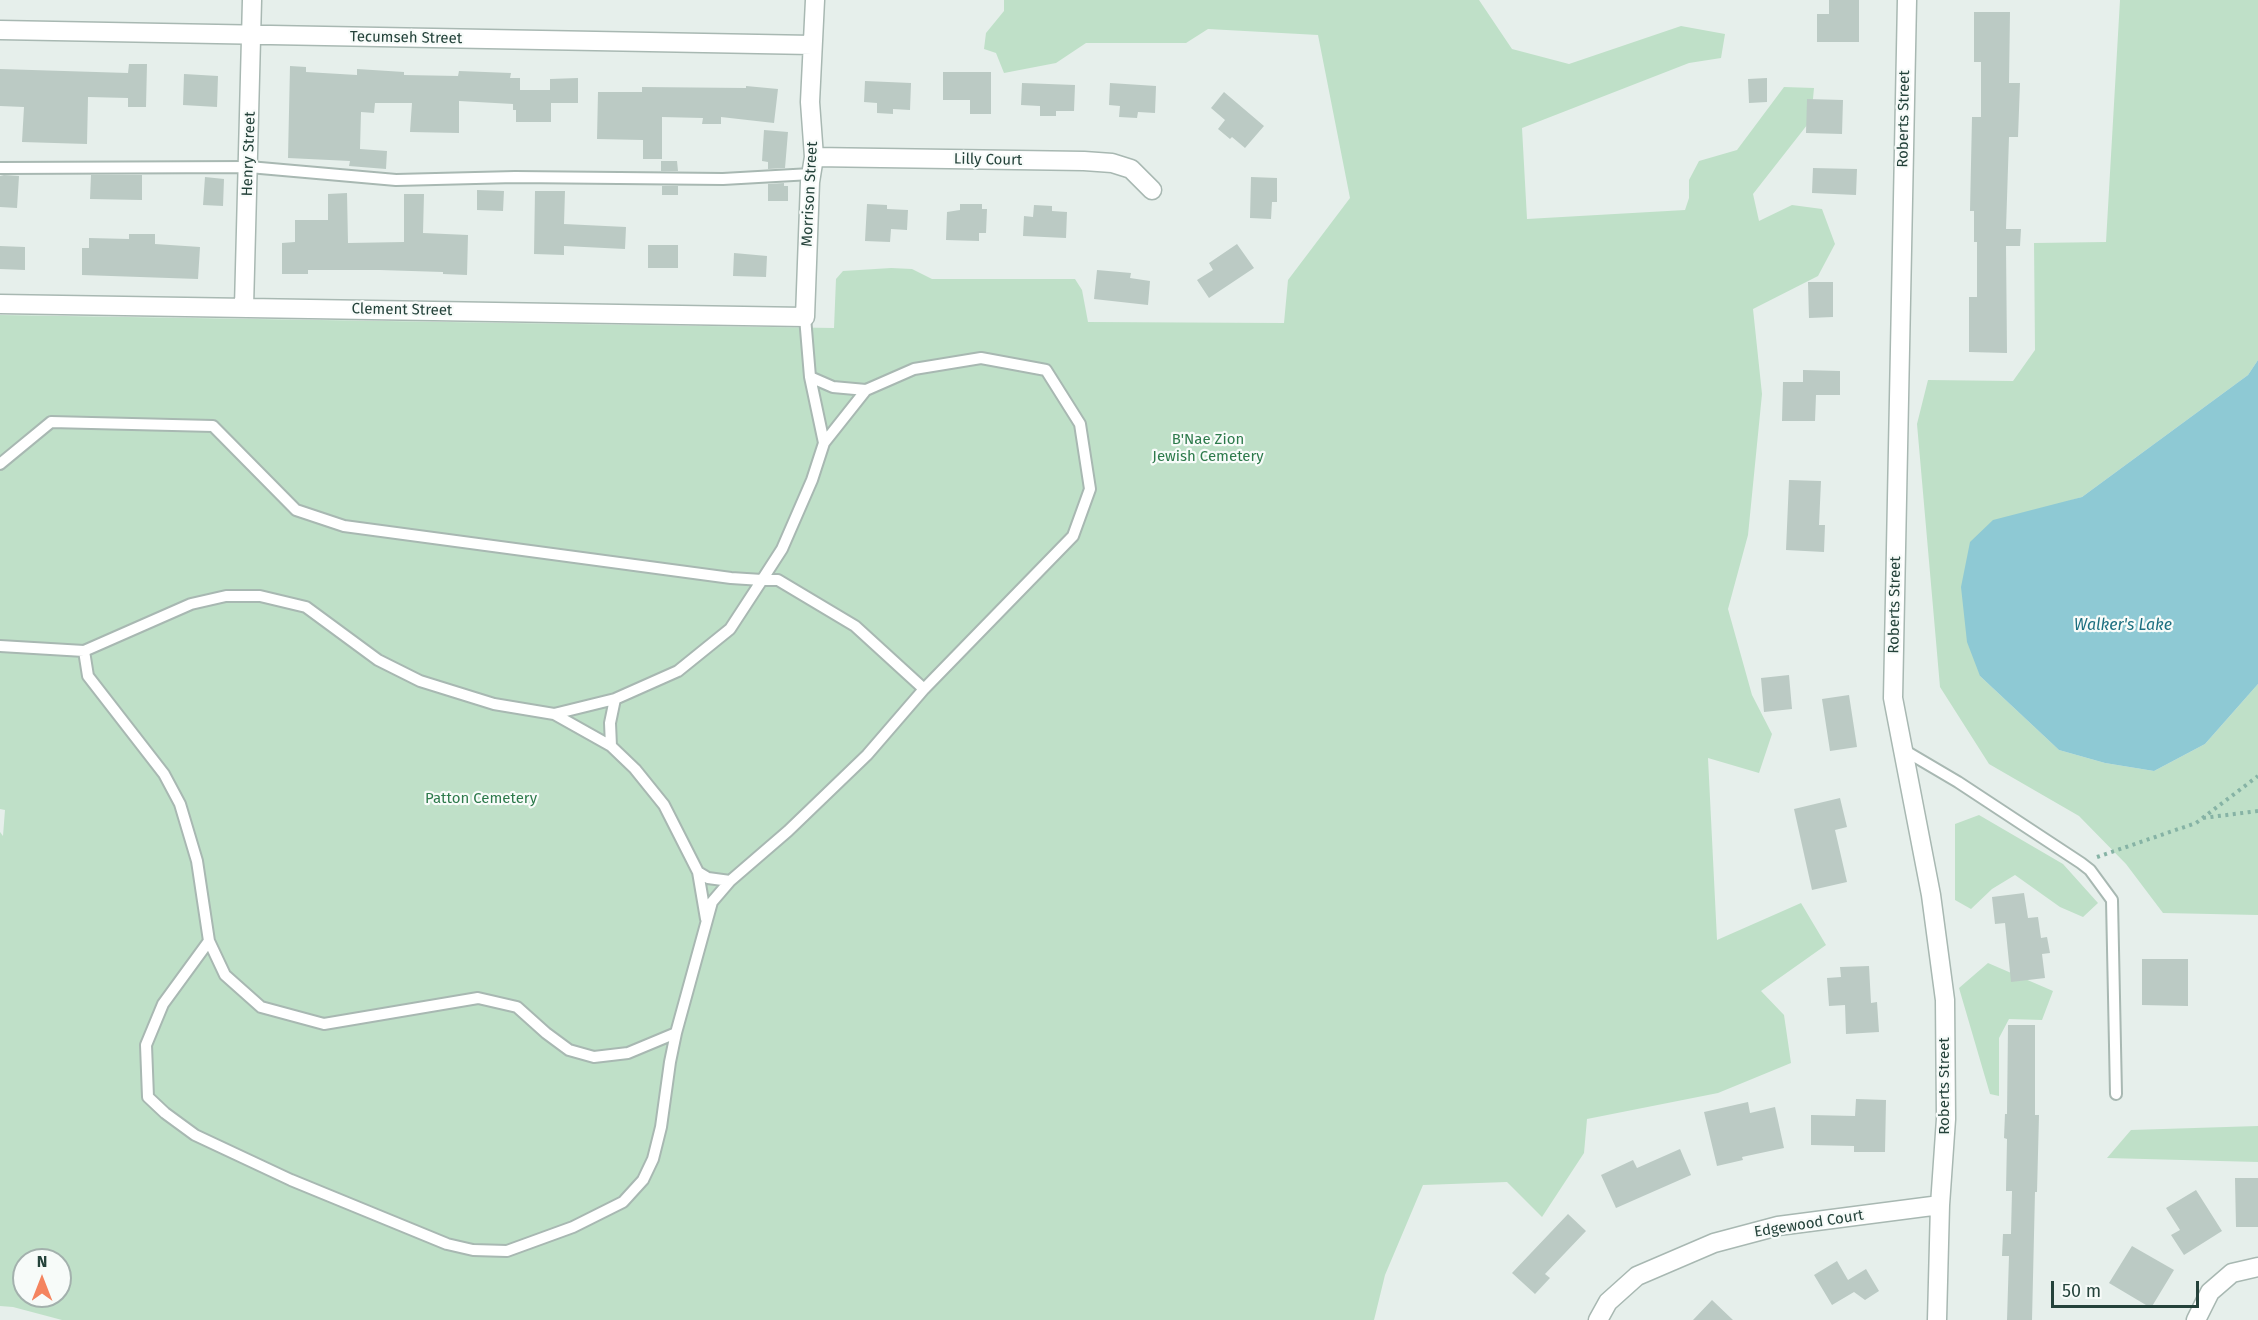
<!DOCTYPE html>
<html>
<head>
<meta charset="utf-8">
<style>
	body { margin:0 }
	#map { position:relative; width:2258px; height:1320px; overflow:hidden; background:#e6efeb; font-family:"Fira Sans",sans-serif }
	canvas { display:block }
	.north { position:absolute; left:12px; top:1248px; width:60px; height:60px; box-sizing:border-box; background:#f7fbf9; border:2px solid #a3b1ad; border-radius:50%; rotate:0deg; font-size:16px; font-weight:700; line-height:24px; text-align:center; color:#24423a }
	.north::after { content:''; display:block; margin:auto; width:21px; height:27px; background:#f4845f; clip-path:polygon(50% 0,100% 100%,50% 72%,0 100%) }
	.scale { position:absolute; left:2051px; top:1281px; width:148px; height:27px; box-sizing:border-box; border:3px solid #24423a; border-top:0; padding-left:8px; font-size:18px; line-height:21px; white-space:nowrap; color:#24423a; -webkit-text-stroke:4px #f7fbf9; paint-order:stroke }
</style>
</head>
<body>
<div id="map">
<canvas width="2258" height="1320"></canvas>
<div class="north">N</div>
<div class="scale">50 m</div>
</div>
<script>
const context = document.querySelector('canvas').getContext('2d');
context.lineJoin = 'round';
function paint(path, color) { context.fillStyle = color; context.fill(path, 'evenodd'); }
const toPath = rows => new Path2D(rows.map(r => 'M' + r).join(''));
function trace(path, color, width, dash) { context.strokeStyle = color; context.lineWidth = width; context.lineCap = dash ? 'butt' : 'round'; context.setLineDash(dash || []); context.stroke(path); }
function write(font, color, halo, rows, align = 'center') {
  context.font = font + ' "Fira Sans",sans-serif'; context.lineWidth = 4.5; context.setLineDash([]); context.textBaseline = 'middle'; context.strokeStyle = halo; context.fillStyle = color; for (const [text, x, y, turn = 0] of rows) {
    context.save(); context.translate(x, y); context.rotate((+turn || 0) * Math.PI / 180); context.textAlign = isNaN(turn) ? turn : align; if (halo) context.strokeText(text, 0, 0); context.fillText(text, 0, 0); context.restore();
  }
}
paint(toPath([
	[1004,0,1479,0,1512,49,1569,64,1681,26,1725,34,1721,58,1689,63,1522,128,1527,219,1685,210,1689,198,1689,180,1699,161,1737,150,1784,87,1814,88,1811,120,1753,194,1759,221,1792,205,1822,209,1835,244,1818,276,1753,309,1762,394,1748,535,1728,609,1752,695,1772,734,1759,773,1708,758,1717,940,1801,903,1826,945,1761,991,1784,1015,1791,1063,1718,1093,1587,1119,1584,1153,1542,1217,1507,1182,1423,1185,1385,1275,1374,1320,62,1320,13,1307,0,1306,0,832,3,836,5,810,0,809,0,315,834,328,836,279,843,271,891,268,912,269,932,279,1075,279,1082,290,1088,322,1284,323,1288,280,1350,198,1318,35,1208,29,1186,43,1086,43,1056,63,1004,73,996,53,984,49,986,33,1004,11],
	[24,1260,60,1260,60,1296,24,1296],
	[2120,0,2258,0,2258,360,2248,375,2082,497,2045,508,1980,676,2059,750,2105,763,2154,771,2205,744,2258,684,2258,915,2163,913,2126,864,2079,816,1989,764,1940,687,1917,424,1928,380,2013,381,2035,350,2034,243,2106,242],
	[1979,815,2063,864,2098,903,2083,917,2060,907,2015,875,1992,889,1971,909,1955,900,1955,824],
	[1988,963,2053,991,2042,1020,2009,1019,1999,1038,1999,1096,1990,1094,1959,988],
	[2258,1126,2258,1162,2107,1158,2131,1130]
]), '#bfe0c8');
paint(toPath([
	[2258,360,2258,684,2205,744,2154,771,2105,763,2059,750,1980,676,1967,642,1961,587,1970,542,1993,520,2082,497,2248,375]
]), '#8ec9d4');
paint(toPath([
	[1829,0,1859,0,1859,42,1817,42,1817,14,1829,14],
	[1974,12,2010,12,2009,83,2020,83,2018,137,2009,137,2006,229,2021,229,2020,246,2006,246,2007,353,1969,352,1969,297,1977,297,1977,242,1974,242,1974,211,1970,211,1972,117,1981,117,1981,62,1974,62],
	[129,64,147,64,146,107,128,107,128,98,88,97,87,144,22,142,24,107,0,106,0,69,128,73],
	[290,66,306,67,306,72,357,75,357,69,404,72,404,75,458,76,459,71,511,73,510,78,520,78,520,90,550,90,550,79,578,78,578,103,551,103,551,122,516,122,516,110,513,110,513,104,459,101,459,133,410,132,412,103,375,103,374,113,361,112,360,149,387,151,386,169,349,166,350,161,288,158],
	[943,72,991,72,991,114,970,114,970,100,943,100],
	[184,74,218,76,217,107,183,105],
	[1767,78,1767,102,1749,103,1748,79],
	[865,81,911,83,910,110,893,109,893,114,877,113,877,103,864,102],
	[1022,83,1075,85,1074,111,1056,111,1056,116,1040,116,1040,106,1021,105],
	[1110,83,1156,86,1155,113,1138,112,1137,118,1119,117,1120,106,1109,105],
	[746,86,778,89,774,123,721,117,721,124,702,124,703,118,662,117,662,159,643,159,643,140,597,139,598,92,642,92,642,87,746,88],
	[1224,92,1264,126,1245,148,1232,137,1230,139,1218,129,1225,120,1211,108],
	[1807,99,1843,100,1842,134,1806,133],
	[764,130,788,132,785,168,768,169,768,162,762,161],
	[661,161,677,161,678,171,661,171],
	[1813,168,1857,169,1856,195,1812,193],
	[4,175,19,176,17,208,0,207,0,176],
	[91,175,142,175,142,200,90,199],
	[205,177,224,179,223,206,203,205],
	[1251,177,1277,178,1277,202,1272,202,1271,219,1250,218],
	[784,183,784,186,788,186,788,201,768,201,768,184],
	[662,186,678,186,678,195,662,195],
	[477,190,504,191,503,211,477,210],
	[535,191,565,191,564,224,626,227,625,249,564,246,564,255,534,254],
	[347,193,348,243,404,242,404,194,424,194,423,233,468,235,467,275,443,274,443,272,380,270,308,270,308,274,282,274,282,243,295,242,295,220,328,220,328,194],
	[867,204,887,205,887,209,908,210,907,230,891,229,890,242,865,241],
	[960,204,982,204,982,209,987,209,986,233,979,233,979,241,946,240,947,212,960,210],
	[1034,205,1052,206,1052,211,1067,212,1066,238,1023,236,1024,216,1033,217],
	[129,234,155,234,155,244,200,247,198,279,82,275,82,248,89,248,89,238,129,239],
	[1237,244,1254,268,1209,298,1197,280,1213,270,1209,263],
	[648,245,678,245,678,268,648,268],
	[0,246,25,247,25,270,0,269],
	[734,253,767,256,766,277,733,276],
	[1097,270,1131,273,1130,278,1150,281,1148,305,1094,299],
	[1808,282,1833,282,1833,317,1809,318],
	[1803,370,1840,371,1840,395,1816,395,1815,421,1782,421,1783,382,1803,382],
	[1789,480,1821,481,1819,525,1825,525,1824,552,1786,550],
	[1789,675,1792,709,1764,712,1761,678],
	[1849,695,1857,747,1830,751,1822,699],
	[1840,798,1847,827,1835,830,1847,882,1812,890,1794,809],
	[2024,893,2028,918,2038,917,2041,938,2047,937,2050,953,2042,954,2045,978,2011,982,2005,923,1995,924,1992,897],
	[2142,959,2188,959,2188,1006,2142,1005],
	[1869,966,1871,1003,1877,1002,1879,1032,1846,1034,1845,1005,1829,1006,1827,978,1841,977,1840,967],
	[2008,1025,2035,1025,2035,1115,2039,1115,2037,1192,2035,1192,2032,1320,2007,1320,2009,1256,2002,1256,2003,1234,2011,1234,2012,1191,2006,1191,2007,1139,2004,1138,2005,1114,2007,1114],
	[1856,1099,1886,1100,1885,1152,1854,1152,1854,1146,1811,1145,1811,1115,1855,1116],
	[1748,1102,1750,1113,1775,1107,1784,1148,1742,1157,1743,1160,1717,1166,1704,1112],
	[1680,1149,1691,1175,1616,1208,1601,1175,1633,1160,1637,1168],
	[2235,1178,2258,1178,2258,1227,2236,1227],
	[2196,1190,2222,1231,2184,1255,2171,1235,2180,1230,2166,1208],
	[1568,1214,1586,1231,1545,1274,1550,1278,1535,1294,1512,1273],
	[2132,1246,2174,1270,2151,1308,2109,1283],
	[1837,1261,1848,1280,1866,1269,1879,1291,1865,1300,1854,1292,1832,1305,1814,1275],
	[1712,1300,1733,1320,1693,1320]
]), '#bbcac4');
const service = toPath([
	[0,168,249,167,396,180,515,177,723,179,811,174],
	[810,377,833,387,866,390],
	[0,464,51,422,213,426,296,510,344,526,731,578,762,580,782,549,812,480,824,443],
	[0,646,84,651,88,676,164,774,180,804,197,861,209,941],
	[84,651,191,604,226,596,260,596,306,607,378,660,420,681,494,704,554,714,615,699,678,671,730,629,762,580,778,580,855,626,924,689],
	[615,699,610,723,611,746,635,769,664,805,698,872,708,878,730,881],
	[554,714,611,746],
	[1902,749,1958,782,2081,863,2090,870,2112,900,2116,1094],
	[698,872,706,919],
	[676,1033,628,1053,594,1057,569,1050,546,1033,517,1007,478,998,324,1024,261,1007,225,975,209,941,163,1004,146,1045,148,1097,165,1113,195,1135,291,1180,447,1244,473,1250,507,1251,573,1227,623,1202,643,1180,653,1159,661,1127,670,1062,676,1033,712,902,730,881,788,831,867,755,924,689,1073,536,1090,489,1080,424,1046,370,981,358,914,369,866,390,824,443,810,377,805,317]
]);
const minor = toPath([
	[1907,0,1893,698,1931,895,1945,1000,1946,1119,1940,1205,1937,1320],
	[0,30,812,45],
	[814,157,1084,161,1112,163,1131,169,1152,190],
	[0,304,805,317,810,182,814,157,810,102,815,0],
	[244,307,252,0],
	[1598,1320,1608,1302,1637,1276,1714,1243,1778,1226,1940,1205],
	[2196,1320,2210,1292,2232,1273,2258,1267]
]);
trace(service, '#a8b8b2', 14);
trace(minor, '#a8b8b2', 21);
trace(toPath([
	[2203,818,2258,811],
	[2097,857,2196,823,2258,776]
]), '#86b3a5', 4, [3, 4.5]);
trace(service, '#fff', 10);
trace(minor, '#fff', 18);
write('15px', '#24423a', '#f7fbf9', [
	["Tecumseh Street",406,38,1],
	["Roberts Street",1904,119,-89],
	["Henry Street",249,154,-88],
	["Lilly Court",988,160,1],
	["Morrison Street",810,194,-87],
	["Clement Street",402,310,1],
	["Roberts Street",1895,605,-89],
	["Roberts Street",1945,1086,-90],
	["Edgewood Court",1809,1224,-9]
]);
write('15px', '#2d7a4b', '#f7fbf9', [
	["B'Nae Zion",1208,440],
	["Jewish Cemetery",1208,457],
	["Patton Cemetery",481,799]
]);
write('italic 16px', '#1c6f80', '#f7fbf9', [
	["Walker's Lake",2123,626]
]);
</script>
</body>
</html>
